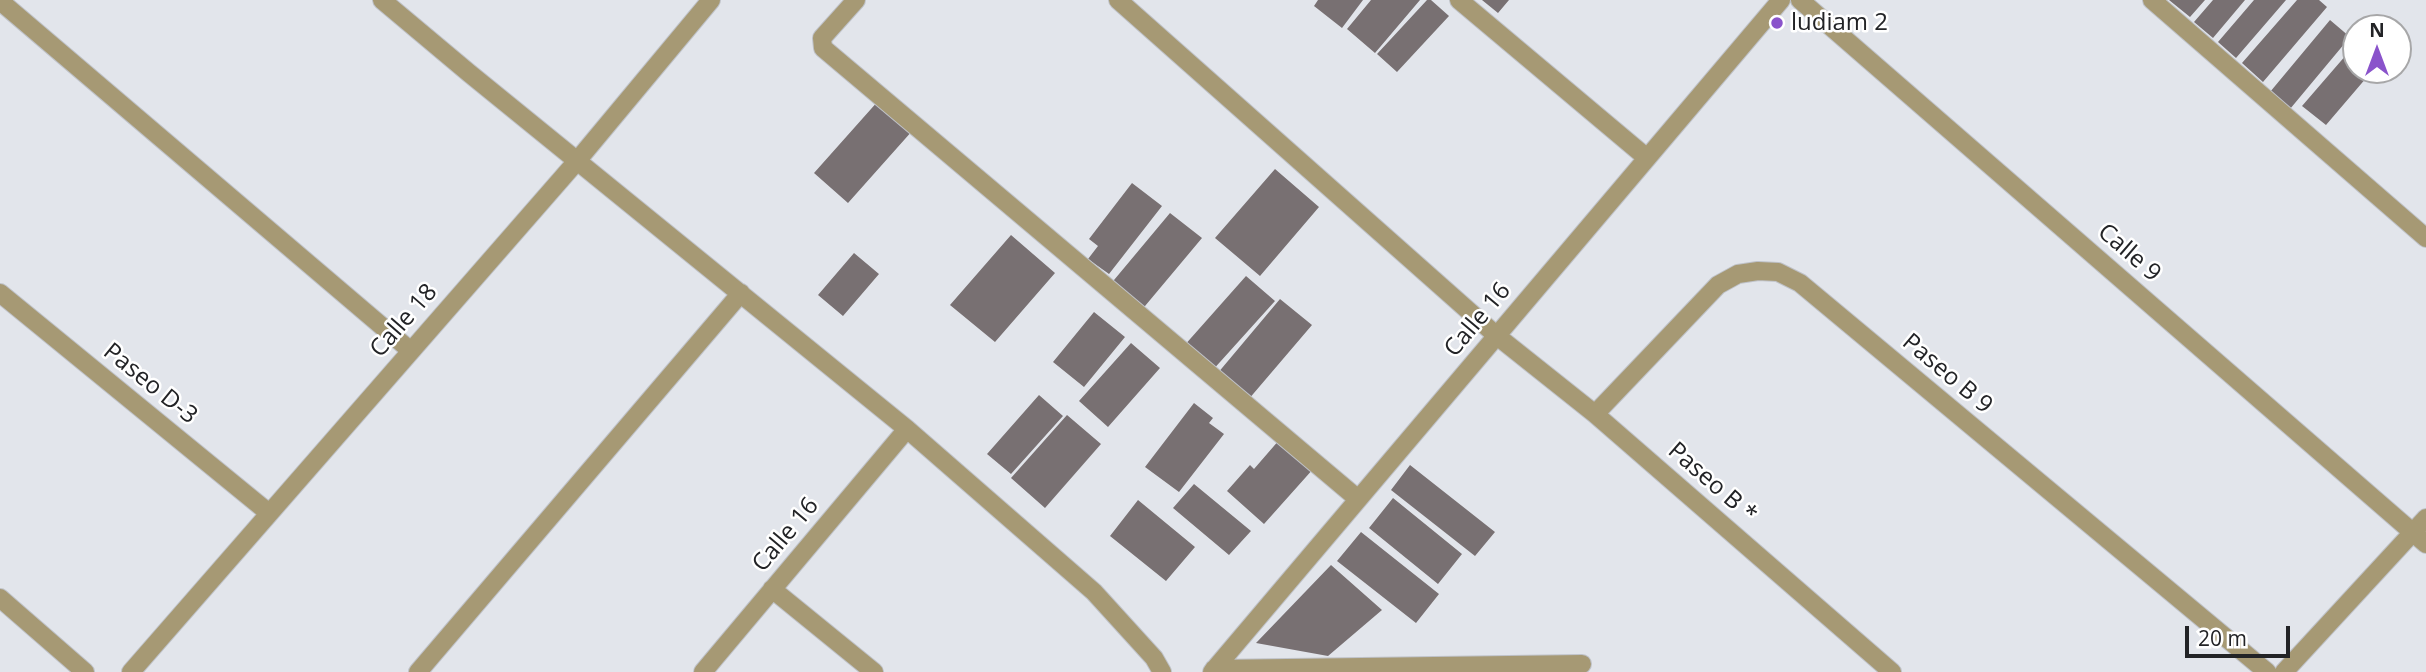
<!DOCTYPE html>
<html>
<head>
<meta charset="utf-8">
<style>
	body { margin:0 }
	#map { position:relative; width:2426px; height:672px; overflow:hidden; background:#e2e5eb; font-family:"Open Sans",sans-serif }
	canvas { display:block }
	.north { position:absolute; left:2342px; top:14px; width:70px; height:70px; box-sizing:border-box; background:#fff; border:2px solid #a7a7a8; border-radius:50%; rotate:0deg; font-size:19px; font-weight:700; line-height:28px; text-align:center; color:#222326 }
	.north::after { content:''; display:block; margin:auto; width:24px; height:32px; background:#8a53cb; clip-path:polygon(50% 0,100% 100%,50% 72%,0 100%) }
	.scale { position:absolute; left:2185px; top:626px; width:105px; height:32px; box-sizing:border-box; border:4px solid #222326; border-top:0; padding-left:9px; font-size:21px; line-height:24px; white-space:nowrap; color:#222326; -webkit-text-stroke:5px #fff; paint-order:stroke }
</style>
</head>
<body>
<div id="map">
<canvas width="2426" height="672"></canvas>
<div class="north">N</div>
<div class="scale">20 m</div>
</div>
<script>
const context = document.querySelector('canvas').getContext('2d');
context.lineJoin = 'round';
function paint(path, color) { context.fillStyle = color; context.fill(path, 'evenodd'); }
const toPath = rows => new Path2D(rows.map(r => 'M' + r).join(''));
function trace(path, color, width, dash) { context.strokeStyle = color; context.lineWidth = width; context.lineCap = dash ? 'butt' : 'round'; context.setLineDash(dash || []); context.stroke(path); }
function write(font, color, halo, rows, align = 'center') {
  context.font = font + ' "Open Sans",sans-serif'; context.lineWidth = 5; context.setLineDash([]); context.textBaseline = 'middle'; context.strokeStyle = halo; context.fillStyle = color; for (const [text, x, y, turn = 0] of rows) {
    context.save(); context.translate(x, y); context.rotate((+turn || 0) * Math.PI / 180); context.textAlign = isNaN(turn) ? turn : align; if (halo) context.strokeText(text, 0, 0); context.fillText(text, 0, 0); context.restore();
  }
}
paint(toPath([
	[1318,0,1363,0,1342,28,1314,6],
	[1371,0,1420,0,1375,53,1347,29],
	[1427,0,1431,0,1449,16,1397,72,1377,54],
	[1482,0,1509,0,1498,13],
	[2169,0,2205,0,2190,17],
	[2213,0,2245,0,2213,38,2194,22],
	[2254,0,2286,0,2236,58,2218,42],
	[2297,0,2319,0,2327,7,2263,82,2242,63],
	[2330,20,2350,37,2290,109,2270,92],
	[2353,47,2356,50,2356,70,2373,70,2326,125,2302,106],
	[879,100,913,130,848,203,814,173],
	[1275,169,1319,207,1260,276,1215,238],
	[1132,183,1162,206,1109,274,1088,259,1098,246,1089,239],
	[1170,213,1202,238,1140,312,1109,286],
	[1011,235,1055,273,995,342,950,305],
	[854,253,879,274,843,316,818,295],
	[1246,276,1275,301,1211,372,1183,347],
	[1280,299,1312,325,1248,400,1217,374],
	[1094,312,1125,337,1084,387,1053,362],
	[1131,343,1160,368,1108,427,1079,401],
	[1039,395,1063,416,1011,474,987,454],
	[1194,403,1213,418,1209,423,1224,434,1179,492,1145,467],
	[1067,415,1101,444,1045,508,1011,478],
	[1280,439,1314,468,1264,524,1227,491,1250,465,1254,469],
	[1410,465,1495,532,1475,556,1391,490],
	[1194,484,1251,531,1229,555,1173,508],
	[1393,498,1462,554,1438,584,1369,528],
	[1138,500,1195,547,1166,581,1110,536],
	[1361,532,1439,594,1416,623,1337,561],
	[1331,565,1382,610,1328,656,1256,643]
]), '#787072');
const street = toPath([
	[382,0,469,73,907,429,1094,592,1154,658,1162,672],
	[856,0,822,38,823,48,1358,499],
	[1118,0,1497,336,1595,414,1892,672],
	[1459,0,1647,158],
	[1800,0,2426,544],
	[2152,0,2426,238],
	[0,1,411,351],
	[0,293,269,513],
	[1595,414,1718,285,1738,274,1758,271,1778,272,1800,283,2267,672],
	[772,589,874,672],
	[0,598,85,672],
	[1214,669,1582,664],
	[131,672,577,161,711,0],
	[418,672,741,293],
	[703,672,907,429],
	[1212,672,1781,0],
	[2284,672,2426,518]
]);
trace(street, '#bfc2c8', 20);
trace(street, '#a69974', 18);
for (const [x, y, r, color] of [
	[1777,23,7,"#8a53cb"]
]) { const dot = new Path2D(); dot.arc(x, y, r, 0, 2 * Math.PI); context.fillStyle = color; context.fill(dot); trace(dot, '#fff', 2.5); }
write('24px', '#222326', '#fff', [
	["ludiam 2",1791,23]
], 'left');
write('24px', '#222326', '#fff', [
	["Calle 9",2129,253,41],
	["Calle 16",1478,320,-50],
	["Calle 18",404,321,-49],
	["Paseo B 9",1947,374,40],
	["Paseo D-3",150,384,39],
	["Paseo B *",1712,483,41],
	["Calle 16",786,535,-50]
]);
</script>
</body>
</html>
